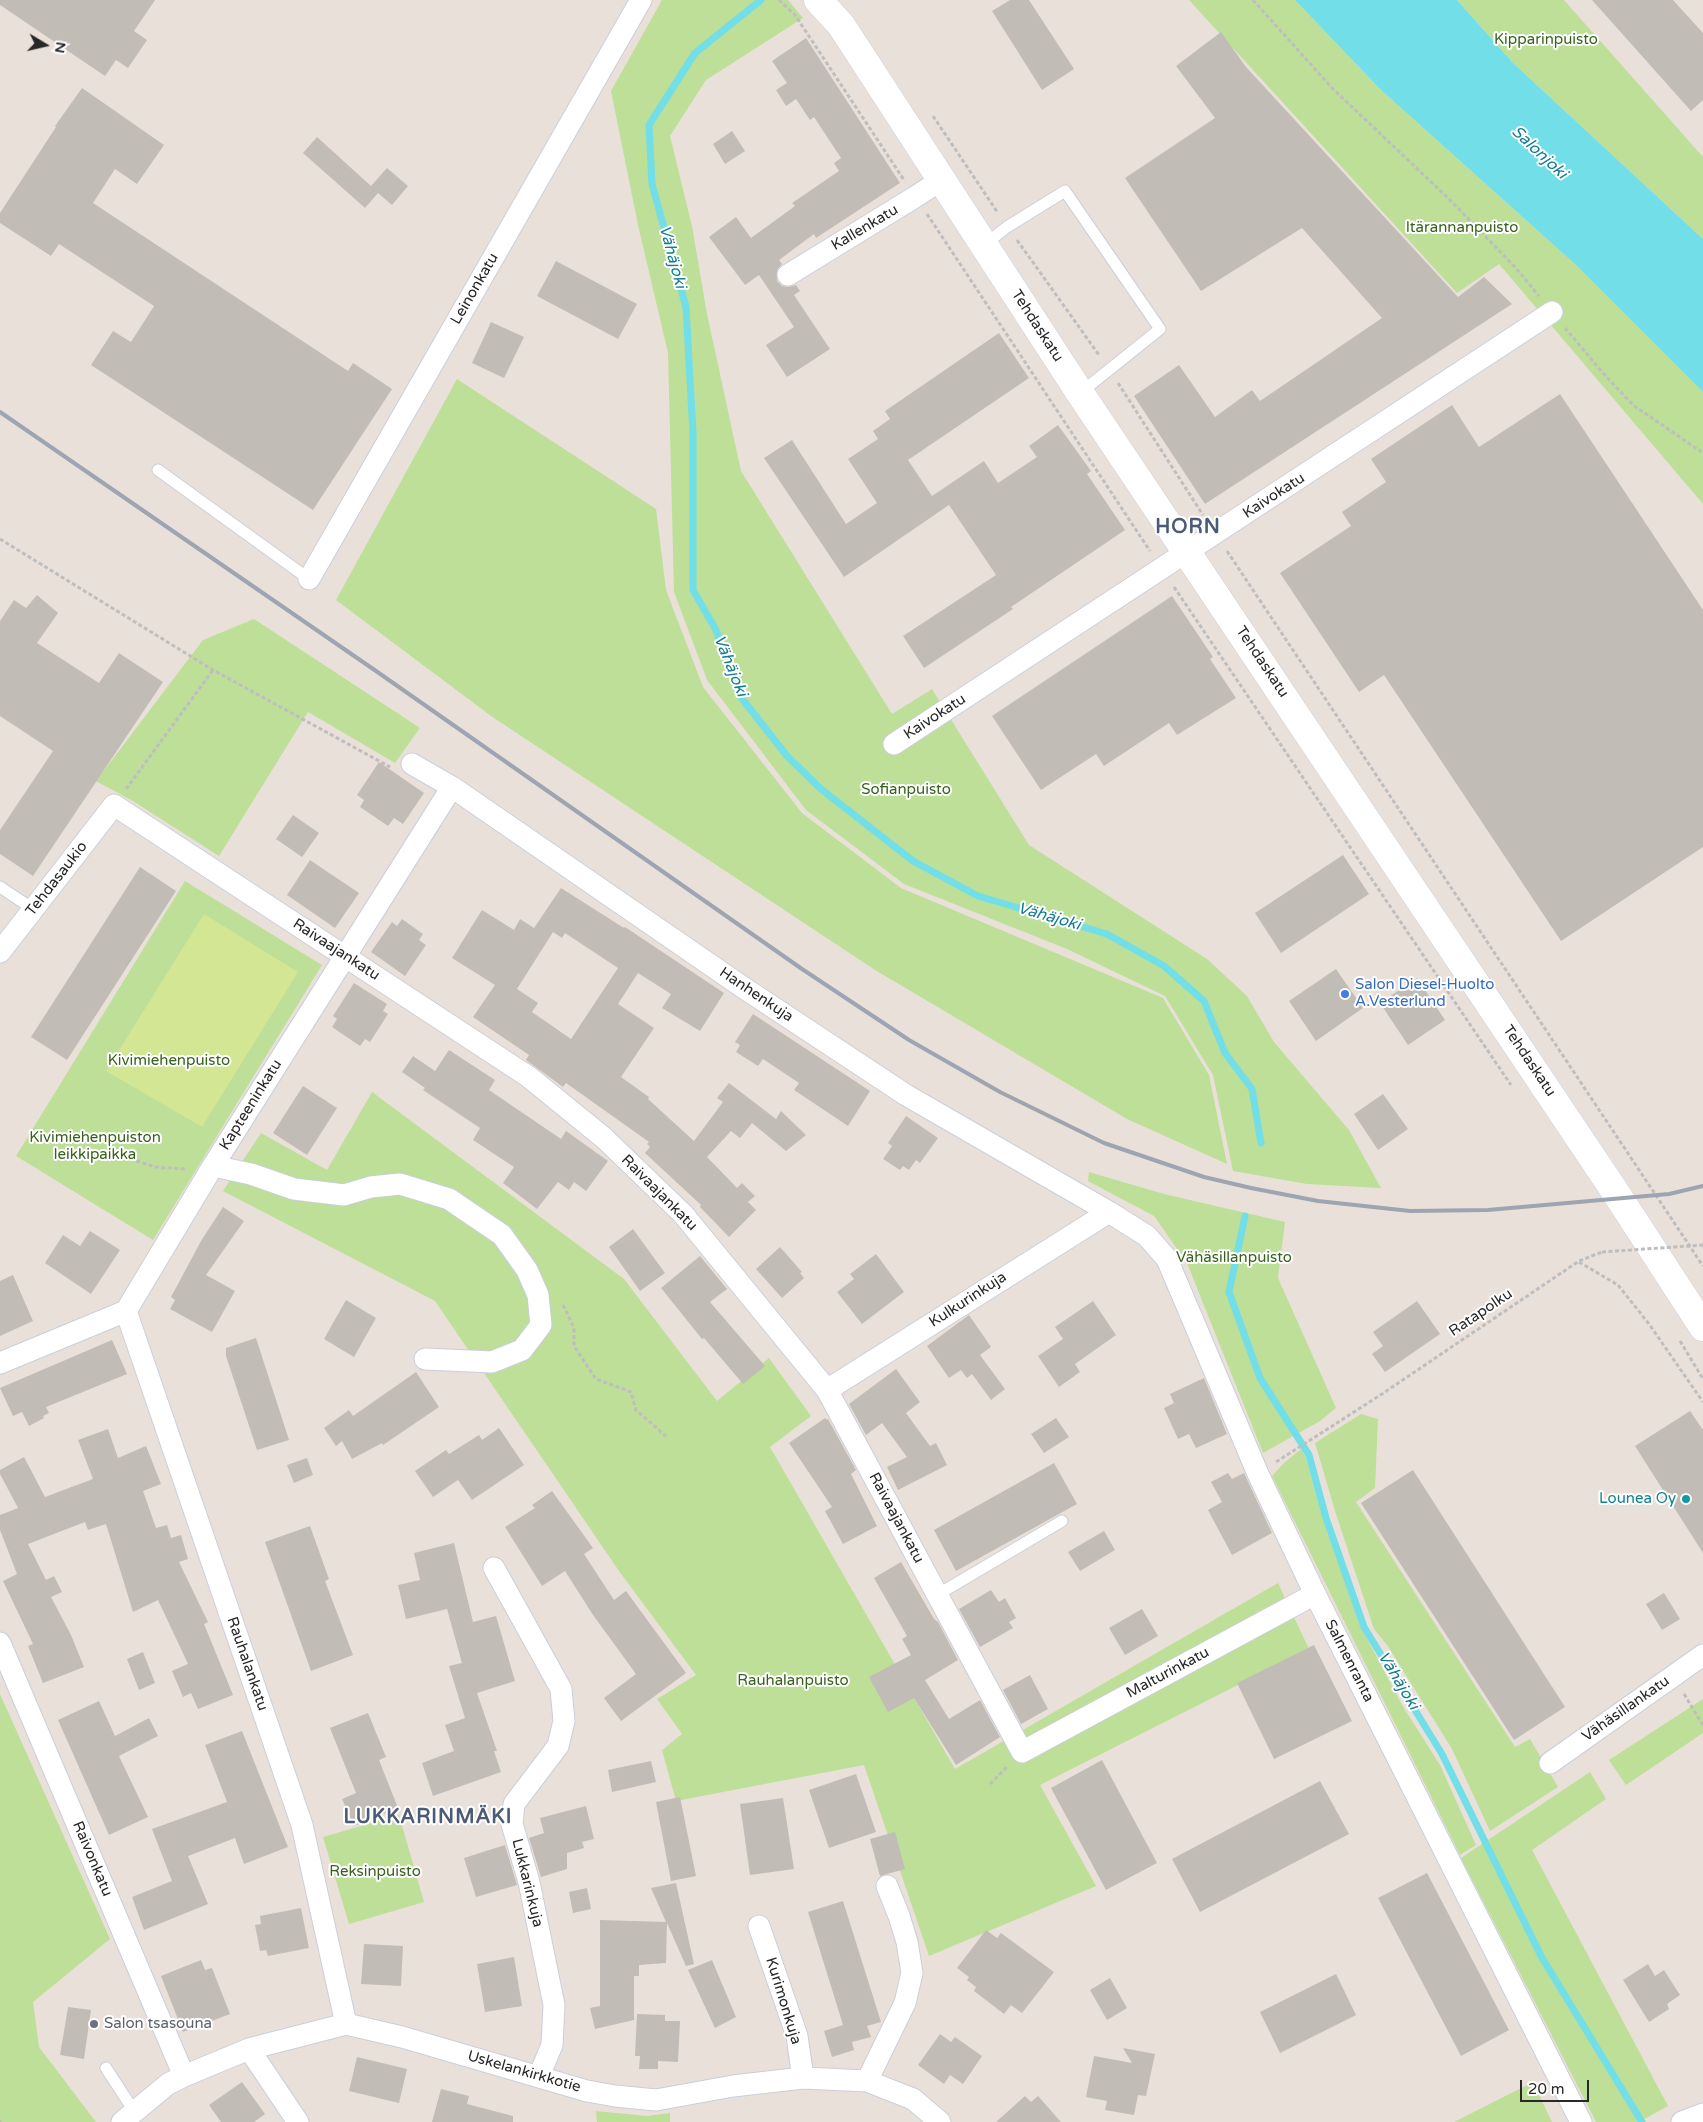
<!DOCTYPE html>
<html>
<head>
<meta charset="utf-8">
<style>
	body { margin:0 }
	#map { position:relative; width:1703px; height:2122px; overflow:hidden; background:#eae0da; font-family:"Varela Round",sans-serif }
	canvas { display:block }
	.north { position:absolute; left:20px; top:20px; width:50px; height:50px; -webkit-text-stroke:4px #fff; paint-order:stroke; rotate:99deg; font-size:14px; font-weight:700; line-height:20px; text-align:center; color:#282828 }
	.north::after { content:''; display:block; margin:auto; width:18px; height:22px; background:#282828; clip-path:polygon(50% 0,100% 100%,50% 72%,0 100%) }
	.scale { position:absolute; left:1520px; top:2080px; width:69px; height:22px; box-sizing:border-box; border:2px solid #282828; border-top:0; padding-left:6px; font-size:15px; line-height:18px; white-space:nowrap; color:#282828; -webkit-text-stroke:4px #fff; paint-order:stroke }
</style>
</head>
<body>
<div id="map">
<canvas width="1703" height="2122"></canvas>
<div class="north">N</div>
<div class="scale">20 m</div>
</div>
<script>
const context = document.querySelector('canvas').getContext('2d');
context.lineJoin = 'round';
function paint(path, color) { context.fillStyle = color; context.fill(path, 'evenodd'); }
const toPath = rows => new Path2D(rows.map(r => 'M' + r).join(''));
function trace(path, color, width, dash) { context.strokeStyle = color; context.lineWidth = width; context.lineCap = dash ? 'butt' : 'round'; context.setLineDash(dash || []); context.stroke(path); }
function write(font, color, halo, rows, align = 'center') {
  context.font = font + ' "Varela Round",sans-serif'; context.lineWidth = 4; context.setLineDash([]); context.textBaseline = 'middle'; context.strokeStyle = halo; context.fillStyle = color; for (const [text, x, y, turn = 0] of rows) {
    context.save(); context.translate(x, y); context.rotate((+turn || 0) * Math.PI / 180); context.textAlign = isNaN(turn) ? turn : align; if (halo) context.strokeText(text, 0, 0); context.fillText(text, 0, 0); context.restore();
  }
}
paint(toPath([
	[662,0,788,0,803,18,706,80,670,136,692,226,707,314,741,471,892,714,932,689,1029,845,1207,959,1247,996,1274,1042,1349,1130,1381,1188,1307,1184,1233,1171,1213,1075,1165,996,1067,949,904,884,806,810,707,680,674,592,668,353,638,225,611,91],
	[1189,0,1295,0,1380,89,1576,265,1703,392,1703,504,1499,264,1457,293],
	[1457,0,1564,0,1703,157,1703,239,1513,63],
	[457,379,656,509,666,590,703,687,802,813,901,888,1163,998,1209,1075,1227,1164,1127,1119,875,970,491,716,336,600],
	[254,619,420,728,395,763,308,712,219,856,133,801,96,781,203,640],
	[185,881,322,965,153,1240,16,1156],
	[372,1092,624,1279,717,1401,769,1358,811,1416,770,1447,955,1769,1278,1583,1309,1649,1040,1785,1096,1886,929,1956,864,1765,676,1801,662,1750,682,1734,657,1699,696,1675,619,1571,435,1301,223,1191,261,1133,327,1170],
	[1089,1172,1164,1194,1285,1222,1278,1278,1336,1408,1320,1421,1263,1453,1187,1263,1154,1216,1088,1181],
	[1361,1414,1378,1419,1375,1488,1356,1502,1515,1747,1530,1739,1558,1787,1490,1831,1452,1749,1387,1645,1374,1629,1336,1514,1315,1443],
	[1301,1449,1306,1458,1323,1519,1361,1627,1402,1705,1440,1765,1476,1845,1460,1855,1272,1476,1284,1463],
	[0,1694,110,1939,33,2002,39,2047,96,2122,0,2122],
	[1703,1699,1703,1733,1626,1785,1609,1760],
	[1590,1772,1606,1799,1532,1850,1668,2106,1639,2122,1596,2122,1461,1858],
	[399,1815,424,1902,349,1924,323,1837],
	[1533,2082,1552,2122,1454,2122],
	[596,2111,647,2116,670,2113,670,2122,597,2122]
]), '#bddf98');
paint(toPath([
	[204,914,298,972,202,1127,106,1071]
]), '#d2e694');
paint(toPath([
	[1295,0,1457,0,1513,63,1703,239,1703,392,1576,265,1380,89]
]), '#71dee8');
trace(toPath([
	[761,0,695,53,649,125,652,184,686,307,693,433,693,590,716,630,740,696,787,756,821,789,913,861,978,896,1107,934,1164,966,1204,1001,1225,1053,1252,1089,1261,1143],
	[1245,1216,1229,1292,1260,1378,1309,1455,1326,1518,1364,1627,1442,1754,1541,1956,1642,2122]
]), '#71dee8', 7);
paint(toPath([
	[0,0,155,0,134,31,147,40,128,68,116,60,105,76,0,5],
	[1010,0,1029,0,1074,69,1042,90,992,11],
	[1592,0,1673,0,1703,33,1703,100,1691,111],
	[1221,32,1246,67,1458,297,1484,277,1512,304,1205,504,1134,396,1179,365,1215,417,1252,390,1260,401,1382,318,1302,228,1201,291,1125,178,1215,118,1176,66],
	[806,38,900,183,816,238,814,234,779,260,782,264,777,270,777,281,782,286,788,287,796,285,800,291,794,295,830,349,787,377,766,345,794,327,759,275,745,285,709,237,736,217,751,238,795,206,792,203,839,171,834,163,841,158,814,117,810,120,796,99,786,106,776,90,787,83,772,61],
	[82,88,164,145,137,184,115,169,93,203,348,371,353,363,392,389,313,510,91,365,113,331,131,342,154,306,59,244,51,256,0,223,0,213,56,127,55,126],
	[732,131,745,151,725,164,713,144],
	[317,137,371,186,387,168,408,186,392,205,378,193,365,208,303,153],
	[556,261,637,304,618,339,537,296],
	[491,322,524,337,504,378,472,363],
	[999,333,1029,378,908,460,932,496,984,461,998,483,1037,457,1029,446,1058,425,1091,471,1087,474,1125,530,1011,607,1013,609,924,668,903,636,996,575,949,505,844,577,764,458,792,440,846,524,877,503,848,459,878,439,873,431,890,419,885,411],
	[1560,394,1703,610,1703,847,1561,941,1384,675,1359,692,1280,573,1351,526,1342,512,1386,482,1371,459,1452,405,1479,447],
	[37,595,58,613,37,643,99,683,119,653,163,682,33,876,0,854,0,830,53,751,0,716,0,621,14,600,26,608],
	[1172,596,1213,657,1210,659,1236,698,1177,735,1169,723,1104,766,1096,754,1041,790,992,716],
	[379,762,424,793,403,824,394,818,388,826,360,807,364,800,357,795],
	[293,815,319,833,302,857,276,839],
	[1343,855,1369,894,1281,953,1255,913],
	[310,860,359,893,335,928,287,895],
	[140,867,176,891,67,1060,31,1037],
	[561,888,624,928,625,927,724,993,700,1031,662,1008,671,994,638,973,618,1004,654,1028,621,1077,649,1097,648,1099,694,1141,723,1102,717,1098,729,1083,776,1119,781,1111,806,1135,786,1151,752,1123,740,1138,731,1131,707,1157,737,1188,742,1183,755,1196,748,1202,756,1210,729,1237,700,1207,701,1205,645,1153,650,1147,647,1144,649,1142,566,1083,563,1087,526,1060,529,1055,473,1017,495,985,452,958,482,910,514,930,520,919,534,928],
	[553,932,562,938,565,933,618,968,571,1039,532,1012,538,1003,517,989],
	[402,919,423,934,419,940,426,945,405,976,371,952,392,922,397,926],
	[1336,969,1363,1008,1316,1041,1289,1001],
	[1417,978,1445,1020,1408,1045,1380,1003],
	[354,983,387,1004,383,1011,388,1014,370,1042,365,1039,360,1046,332,1027,337,1019,333,1016],
	[753,1014,870,1091,848,1126,794,1090,799,1083,763,1059,758,1066,736,1052,740,1045,735,1042],
	[449,1050,495,1080,489,1090,561,1139,566,1131,608,1161,586,1191,574,1182,569,1190,558,1182,537,1209,503,1183,514,1167,473,1140,480,1128,423,1090,425,1088,402,1072,413,1056,435,1071],
	[303,1086,337,1108,307,1155,273,1133],
	[1383,1094,1408,1129,1378,1150,1354,1114],
	[906,1116,938,1138,920,1163,916,1160,909,1170,903,1166,900,1170,883,1159,892,1146,888,1143],
	[223,1207,244,1221,206,1275,235,1291,212,1332,170,1309,175,1300,171,1297,201,1241],
	[633,1229,665,1273,640,1291,609,1247],
	[90,1231,120,1250,91,1294,45,1263,63,1235,80,1246],
	[780,1247,802,1272,800,1273,804,1278,782,1298,756,1269],
	[876,1254,904,1292,862,1324,837,1292,854,1279,850,1274],
	[700,1256,727,1289,710,1302,765,1366,743,1384,704,1338,702,1339,661,1288],
	[13,1275,33,1321,0,1336,0,1281],
	[346,1300,376,1318,354,1357,324,1339],
	[1093,1301,1116,1335,1075,1364,1080,1372,1059,1387,1038,1356,1063,1339,1055,1327],
	[1417,1301,1440,1334,1385,1372,1372,1354,1383,1346,1373,1332],
	[969,1315,991,1347,980,1355,1005,1389,991,1400,972,1374,967,1378,961,1370,949,1378,927,1346],
	[256,1338,289,1440,257,1450,226,1356,226,1348],
	[112,1340,127,1374,46,1407,49,1413,43,1416,44,1418,29,1426,22,1412,13,1416,0,1388],
	[896,1369,920,1402,906,1413,930,1446,936,1443,947,1465,898,1490,887,1467,907,1457,882,1423,866,1435,849,1404],
	[416,1372,439,1407,383,1445,382,1443,352,1459,342,1441,336,1446,324,1428,349,1410,353,1416],
	[1204,1378,1227,1434,1196,1448,1189,1434,1178,1439,1164,1408,1174,1403,1170,1394],
	[1690,1411,1703,1430,1703,1553,1635,1446],
	[825,1418,827,1420,828,1419,856,1470,851,1474,877,1526,843,1544,825,1511,832,1507,789,1443],
	[1056,1418,1069,1437,1044,1453,1031,1434],
	[499,1428,524,1465,472,1500,458,1480,433,1497,415,1471,446,1450,449,1454,479,1435,482,1440],
	[108,1429,118,1458,146,1446,161,1484,143,1491,156,1528,167,1525,171,1538,181,1535,188,1559,179,1562,208,1622,204,1624,233,1695,198,1709,191,1693,183,1697,172,1671,188,1664,158,1600,133,1612,106,1524,88,1530,85,1522,28,1544,46,1580,54,1576,62,1592,51,1597,71,1635,84,1667,43,1683,28,1646,33,1644,3,1581,17,1574,0,1530,0,1515,18,1508,0,1474,0,1470,24,1457,45,1497,93,1479,78,1440],
	[307,1458,313,1475,294,1483,287,1465],
	[1054,1463,1077,1504,956,1571,934,1530],
	[1413,1470,1565,1707,1514,1740,1361,1503],
	[1228,1473,1232,1479,1244,1473,1272,1533,1232,1555,1208,1510,1222,1502,1211,1482],
	[552,1491,593,1548,584,1554,614,1600,626,1591,686,1673,621,1721,604,1698,636,1674,593,1615,565,1571,542,1586,505,1527,535,1508,532,1505],
	[310,1526,329,1579,325,1581,353,1655,311,1671,265,1542],
	[1104,1531,1115,1550,1080,1571,1068,1552],
	[454,1543,473,1622,496,1616,515,1681,477,1693,497,1751,494,1751,501,1772,433,1796,422,1763,454,1751,445,1725,465,1718,449,1666,462,1663,447,1609,406,1619,398,1585,420,1580,414,1553],
	[901,1562,934,1619,938,1622,958,1660,925,1680,949,1719,980,1700,1000,1737,956,1765,914,1698,888,1712,869,1677,911,1655,902,1639,907,1636,874,1578],
	[991,1590,999,1602,1005,1598,1016,1618,1009,1622,1013,1628,980,1647,959,1609],
	[1664,1593,1680,1619,1662,1630,1646,1604],
	[1142,1609,1158,1636,1125,1655,1109,1628],
	[1314,1645,1352,1721,1274,1759,1237,1683],
	[143,1652,155,1683,139,1690,127,1659],
	[1030,1675,1048,1709,1021,1724,1003,1690],
	[99,1701,115,1736,149,1718,158,1736,119,1756,148,1817,109,1835,58,1720],
	[368,1713,386,1757,379,1760,398,1808,354,1826,342,1799,356,1793,330,1728],
	[242,1731,288,1847,244,1864,235,1838,188,1856,208,1904,144,1930,132,1897,172,1881,152,1829,227,1802,205,1745],
	[1102,1760,1157,1863,1106,1890,1051,1788],
	[651,1761,656,1782,612,1792,608,1770],
	[856,1774,876,1832,829,1848,809,1790],
	[1320,1781,1349,1834,1200,1912,1172,1859],
	[680,1797,696,1876,671,1881,656,1802],
	[783,1798,794,1869,750,1875,740,1804],
	[586,1806,594,1839,582,1842,584,1848,567,1853,567,1869,541,1877,529,1838,544,1833,540,1818],
	[895,1832,905,1869,880,1876,870,1839],
	[505,1845,517,1885,476,1897,464,1858],
	[1427,1873,1509,2030,1461,2056,1378,1898],
	[676,1883,694,1964,686,1966,667,1923,666,1963,639,1965,639,1976,634,1976,634,2020,595,2029,590,2008,600,2006,600,1920,666,1922,651,1888],
	[587,1888,591,1909,573,1913,569,1892],
	[843,1901,881,2022,867,2026,871,2037,852,2042,854,2050,832,2057,824,2031,843,2025,808,1912],
	[301,1908,309,1948,268,1956,266,1950,260,1951,255,1925,261,1924,260,1916],
	[986,1930,997,1938,1001,1933,1054,1972,1022,2013,1011,2005,1004,2014,974,1991,976,1987,967,1980,969,1977,957,1968],
	[364,1944,403,1946,401,1986,361,1984],
	[514,1957,522,2006,485,2012,477,1964],
	[201,1960,205,1970,212,1968,230,2014,183,2032,161,1976],
	[712,1960,736,2017,715,2028,688,1970],
	[1648,1964,1655,1976,1664,1970,1680,1995,1667,2004,1669,2009,1649,2022,1623,1980],
	[1336,1974,1356,2015,1280,2053,1260,2012],
	[1110,1978,1127,2008,1107,2020,1090,1990],
	[68,2007,91,2010,84,2059,60,2055],
	[637,2014,665,2015,665,2021,680,2021,678,2062,658,2061,658,2069,639,2069,640,2056,635,2056],
	[940,2034,951,2042,955,2037,982,2056,963,2084,950,2075,944,2084,918,2065],
	[1123,2048,1155,2054,1146,2096,1138,2095,1134,2115,1105,2110,1107,2101,1086,2097,1094,2056,1132,2063],
	[357,2057,407,2069,399,2103,349,2091],
	[242,2082,265,2114,254,2122,221,2122,209,2105],
	[441,2089,469,2096,467,2104,513,2116,513,2122,432,2122],
	[1025,2096,1031,2102,1038,2096,1061,2122,996,2122]
]), '#c2bcb6');
const service = toPath([
	[984,245,1007,227,1065,191,1160,329,1080,393],
	[158,470,309,579],
	[0,887,33,909],
	[937,1595,1062,1521],
	[106,2068,134,2111]
]);
const minor = toPath([
	[788,275,915,197,941,180],
	[309,579,641,0],
	[894,744,1552,312],
	[412,764,452,787,744,988,906,1095,1109,1212,1147,1236,1167,1259,1258,1474,1315,1594,1581,2122],
	[0,952,114,805,529,1077,604,1138,683,1214,827,1390,1022,1752,1315,1594],
	[213,1166,251,1174,294,1189,344,1195,371,1187,400,1184,449,1199,502,1235,527,1270,538,1295,541,1325,522,1350,492,1362,425,1359],
	[126,1311,302,1825,346,2024],
	[0,1363,126,1311,213,1166,452,787],
	[827,1390,1109,1212],
	[494,1568,561,1689,564,1721,558,1746,514,1804,512,1824,529,1882,554,2005,552,2045,539,2076],
	[0,1643,184,2076],
	[1550,1763,1703,1655],
	[759,1926,797,2036,803,2078],
	[249,2049,298,2122],
	[867,2081,905,2003,912,1973,907,1942,899,1916,887,1886],
	[122,2122,168,2084,184,2076,249,2049,346,2024,402,2037,587,2091,615,2096,656,2100,733,2086,803,2078,867,2081,913,2099,940,2122],
	[1682,2122,1703,2114]
]);
const tertiary = toPath([
	[818,0,841,25,1080,393,1614,1190,1703,1327]
]);
trace(service, '#c9cfda', 13);
trace(minor, '#c9cfda', 23);
trace(tertiary, '#c9cfda', 29);
trace(toPath([
	[779,0,795,15,904,180],
	[1253,0,1332,88,1447,197,1515,267,1539,296],
	[933,116,998,213],
	[927,214,1150,551],
	[1017,240,1099,355],
	[1565,328,1603,373,1633,405,1703,453],
	[1118,383,1203,515],
	[0,539,213,670,390,767],
	[1227,551,1703,1266],
	[1174,587,1511,1085],
	[126,789,213,670],
	[108,1145,131,1159,155,1167,185,1169],
	[1579,1262,1618,1285,1649,1324,1703,1402],
	[563,1305,574,1328,574,1346,596,1379,631,1392,636,1410,668,1438],
	[1680,1341,1703,1379],
	[1276,1462,1382,1394,1579,1261,1602,1252],
	[1684,1694,1703,1725],
	[990,1784,1007,1767],
	[0,2121,1,2122]
]), '#bebebe', 3, [4, 2.5]);
trace(service, '#fff', 11);
trace(minor, '#fff', 21);
trace(tertiary, '#fff', 28);
trace(toPath([
	[0,412,376,671,802,969,909,1040,1000,1092,1104,1143,1204,1177,1251,1188,1318,1201,1410,1211,1488,1210,1669,1194,1703,1186]
]), '#9da4b2', 4);
trace(toPath([
	[1602,1252,1703,1245]
]), '#bebebe', 3, [4, 2.5]);
for (const [x, y, r, color] of [
	[1345,994,5,"#3f7fe0"],
	[1686,1499,5,"#0f9aa8"],
	[94,2024,5,"#6b7280"]
]) { const dot = new Path2D(); dot.arc(x, y, r, 0, 2 * Math.PI); context.fillStyle = color; context.fill(dot); trace(dot, '#fff', 2); }
write('15px', '#37611c', '#fff', [
	["Kipparinpuisto",1546,40],
	["Itärannanpuisto",1462,228],
	["Sofianpuisto",906,790],
	["Kivimiehenpuisto",169,1061],
	["Kivimiehenpuiston",95,1138],
	["leikkipaikka",95,1155],
	["Vähäsillanpuisto",1234,1258],
	["Rauhalanpuisto",793,1681],
	["Reksinpuisto",375,1872]
]);
write('15px', '#282828', '#fff', [
	["Kallenkatu",865,228,-31],
	["Leinonkatu",475,289,-60],
	["Tehdaskatu",1037,326,57],
	["Kaivokatu",1274,496,-33],
	["Tehdaskatu",1262,662,56],
	["Kaivokatu",935,717,-33],
	["Tehdasaukio",57,879,-52],
	["Raivaajankatu",336,950,33],
	["Hanhenkuja",756,995,34],
	["Tehdaskatu",1529,1061,56],
	["Kapteeninkatu",251,1105,-58],
	["Raivaajankatu",659,1193,45],
	["Kulkurinkuja",968,1300,-33],
	["Ratapolku",1481,1313,-34],
	["Raivaajankatu",896,1518,62],
	["Salmenranta",1349,1661,63],
	["Rauhalankatu",247,1664,71],
	["Malturinkatu",1168,1673,-28],
	["Vähäsillankatu",1626,1709,-35],
	["Raivonkatu",92,1859,67],
	["Lukkarinkuja",527,1883,76],
	["Kurimonkuja",783,2001,73],
	["Uskelankirkkotie",524,2072,16]
]);
write('15px', '#366cbe', '#fff', [
	["Salon Diesel-Huolto",1355,985],
	["A.Vesterlund",1355,1002]
], 'left');
write('15px', '#0d838f', '#fff', [
	["Lounea Oy",1676,1499]
], 'right');
write('15px', '#5b616d', '#fff', [
	["Salon tsasouna",104,2024]
], 'left');
write('italic 16px', '#137c91', '#fff', [
	["Salonjoki",1539,153,43],
	["Vähäjoki",672,257,75],
	["Vähäjoki",730,666,68],
	["Vähäjoki",1049,917,16],
	["Vähäjoki",1398,1681,59]
]);
context.letterSpacing = '1px';
write('bold 20px', '#4b5a76', '#fff', [
	["HORN",1188,528],
	["LUKKARINMÄKI",428,1818]
]);
context.letterSpacing = '0px';
</script>
</body>
</html>
